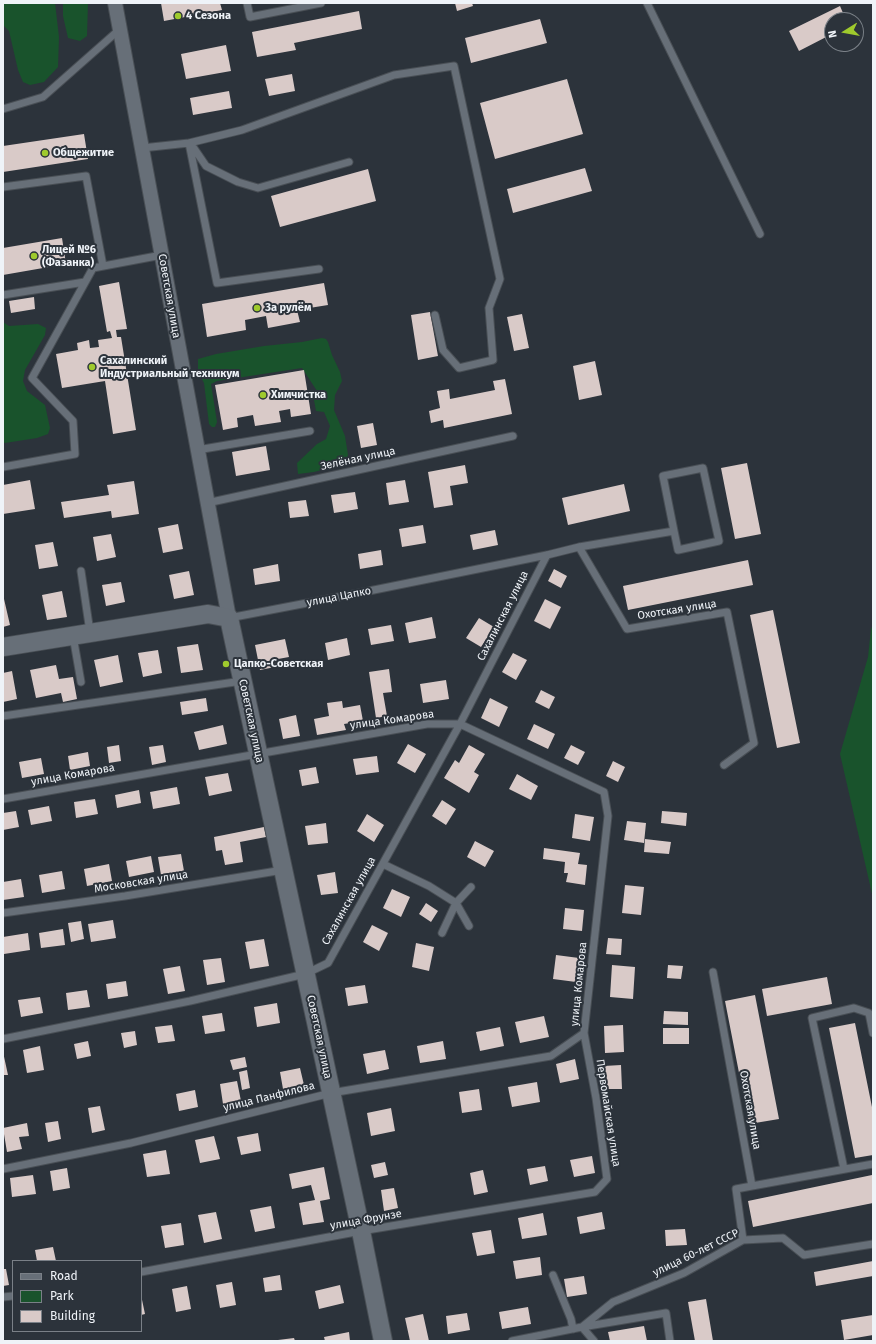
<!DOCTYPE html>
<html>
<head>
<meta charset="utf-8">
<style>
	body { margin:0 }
	#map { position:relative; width:876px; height:1344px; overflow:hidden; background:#2c333b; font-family:"Fira Sans",sans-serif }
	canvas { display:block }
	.frame { position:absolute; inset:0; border:4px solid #eff3f8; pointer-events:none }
	.legend { position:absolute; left:12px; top:1260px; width:130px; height:72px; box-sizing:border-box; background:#2c333b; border:1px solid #7a8087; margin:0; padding:5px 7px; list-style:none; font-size:12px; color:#eff3f8 }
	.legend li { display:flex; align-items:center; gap:8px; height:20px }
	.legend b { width:20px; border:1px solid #7a8087 }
	.north { position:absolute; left:824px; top:12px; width:40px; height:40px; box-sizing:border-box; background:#2c333b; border:1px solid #7a8087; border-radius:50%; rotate:259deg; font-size:11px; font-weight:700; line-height:16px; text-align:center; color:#eff3f8 }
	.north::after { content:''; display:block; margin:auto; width:14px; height:18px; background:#9fca2d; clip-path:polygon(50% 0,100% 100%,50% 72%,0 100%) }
</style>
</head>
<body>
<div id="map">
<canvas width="876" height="1344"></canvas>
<div class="frame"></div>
<ul class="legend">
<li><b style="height:5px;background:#676f78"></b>Road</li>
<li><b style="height:11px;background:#19532c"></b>Park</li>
<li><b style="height:11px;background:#d9cac8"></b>Building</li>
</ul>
<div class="north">N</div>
</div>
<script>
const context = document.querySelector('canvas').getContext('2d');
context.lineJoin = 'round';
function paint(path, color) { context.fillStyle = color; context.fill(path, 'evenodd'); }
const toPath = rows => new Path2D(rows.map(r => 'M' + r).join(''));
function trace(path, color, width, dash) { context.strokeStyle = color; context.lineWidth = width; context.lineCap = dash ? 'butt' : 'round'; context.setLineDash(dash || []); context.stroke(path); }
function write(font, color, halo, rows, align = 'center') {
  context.font = font + ' "Fira Sans",sans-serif'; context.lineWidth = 4; context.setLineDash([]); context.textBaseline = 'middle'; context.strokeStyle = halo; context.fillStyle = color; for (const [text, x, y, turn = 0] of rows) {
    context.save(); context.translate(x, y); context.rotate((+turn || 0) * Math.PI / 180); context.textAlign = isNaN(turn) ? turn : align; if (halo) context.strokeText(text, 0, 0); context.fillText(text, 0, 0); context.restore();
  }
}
paint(toPath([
	[3,3,55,3,59,37,58,67,44,82,30,85,23,82,18,70,9,31,3,25],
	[63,3,88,3,87,36,80,41,68,38,63,16],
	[3,322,9,326,38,324,46,328,45,335,25,370,23,381,27,391,45,405,50,428,48,434,37,438,5,443,3,442],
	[322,338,326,339,328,342,332,355,340,372,342,381,335,395,334,410,345,436,348,455,344,464,314,472,298,474,297,463,317,444,326,439,330,426,324,412,316,411,314,400,317,391,302,368,217,381,211,384,217,422,215,427,212,427,209,424,204,383,198,372,198,359,216,354,264,346,302,342],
	[873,625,873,898,840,754,868,657,871,629]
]), '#19532c');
paint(toPath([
	[161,3,220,3,222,10,164,21],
	[455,3,472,3,473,6,457,11],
	[840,6,846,20,832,20,832,34,799,51,789,31],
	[359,11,362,29,294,43,296,50,257,57,252,32],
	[540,19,547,43,471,63,465,38],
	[226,45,231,71,186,79,181,54],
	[292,74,295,91,269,96,265,79],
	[567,79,583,134,495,159,480,103],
	[229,91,232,108,193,115,190,98],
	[84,134,88,159,3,172,3,146],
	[585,168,592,191,513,213,507,189],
	[368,169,376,201,280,227,271,196],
	[62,238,66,264,3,275,3,248],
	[119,282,127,329,116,330,117,337,121,337,136,430,113,434,105,381,62,388,56,354,78,350,77,343,89,340,90,348,99,347,98,340,112,338,110,331,107,332,99,286],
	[324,283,328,305,297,310,300,322,268,328,266,316,245,320,246,330,207,337,202,304],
	[34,297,35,309,11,313,9,301],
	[430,312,438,356,418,360,411,315],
	[522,314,529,348,514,351,507,317],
	[595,361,602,395,579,400,573,366],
	[304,370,311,414,291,417,290,409,279,411,281,422,255,426,253,415,237,418,238,427,223,430,215,385],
	[505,379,512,414,444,428,443,420,431,423,429,411,440,408,437,391,449,389,450,399,495,390,493,381],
	[373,423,377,445,361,448,357,426],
	[266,446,270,470,236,476,232,452],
	[747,463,761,534,735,539,721,468],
	[465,465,468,483,450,486,453,505,434,508,428,472],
	[30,480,35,509,3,514,3,485],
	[405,480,409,502,389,505,386,483],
	[134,481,139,514,112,518,111,511,64,518,61,502,109,495,107,485],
	[624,484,630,511,568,525,562,498],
	[355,492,358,509,334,513,331,495],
	[306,500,309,516,290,518,288,502],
	[178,524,183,549,163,553,158,528],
	[423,525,426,543,402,547,399,529],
	[495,530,498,545,473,550,470,535],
	[111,534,116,557,97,561,93,537],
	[53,542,58,566,39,569,35,545],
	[381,550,383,565,360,569,358,554],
	[748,560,753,585,628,610,623,586],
	[278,564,280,581,255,585,253,569],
	[554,569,567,576,561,588,548,581],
	[189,571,194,595,174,599,169,575],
	[121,582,125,602,106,606,102,585],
	[62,591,67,617,47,620,42,595],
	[3,599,4,599,10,625,3,627],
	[545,599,561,607,550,629,534,621],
	[773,610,800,743,777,748,750,615],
	[432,617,436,638,409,643,405,623],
	[479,618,494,627,481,647,466,638],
	[391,625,394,641,371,645,368,629],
	[347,638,350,655,328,660,325,643],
	[285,639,289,657,278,659,280,666,260,670,255,645],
	[198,644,203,670,181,673,177,647],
	[158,650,162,673,143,677,138,653],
	[513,653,527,660,516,680,502,672],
	[118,655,123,682,100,687,94,660],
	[56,665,59,679,73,677,77,699,63,702,61,693,36,698,30,670],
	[389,669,392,692,383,693,387,716,376,718,369,672],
	[12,671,17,699,3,702,3,673],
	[446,680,449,699,423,703,420,684],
	[541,690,555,697,549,709,535,702],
	[206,698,208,711,182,715,180,702],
	[490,698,508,707,499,727,481,718],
	[342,701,343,708,360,705,363,721,344,724,346,730,317,735,314,719,329,716,327,703],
	[296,715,300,736,283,739,279,719],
	[534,724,555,734,548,749,527,739],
	[223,725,227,744,199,750,194,732],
	[408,744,426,754,415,773,397,763],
	[119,745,121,761,109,763,107,747],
	[163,745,166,762,152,765,149,747],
	[469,745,485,754,474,772,479,775,469,793,444,778,455,760,459,763],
	[571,745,585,752,578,765,564,758],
	[88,752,90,766,70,770,68,756],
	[377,756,379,772,356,775,353,759],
	[41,758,44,774,22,778,19,762],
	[613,761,625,767,618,782,606,776],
	[316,767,319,783,302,786,299,770],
	[228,773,232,791,209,796,205,777],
	[517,774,538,786,531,800,509,789],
	[177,787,180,804,153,809,150,792],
	[139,790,141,803,117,808,115,795],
	[95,799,98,814,76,818,74,802],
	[442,800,456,809,446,825,432,816],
	[49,806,52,821,31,825,28,810],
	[16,811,19,827,3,830,3,813],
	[662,811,687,813,686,826,661,823],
	[367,814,384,825,374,842,357,831],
	[575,814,594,817,590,841,572,838],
	[627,821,646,823,644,843,624,840],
	[326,823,328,843,308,845,305,826],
	[264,827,266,837,240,842,243,862,225,865,222,850,216,851,214,837],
	[645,839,671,842,669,854,644,852],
	[475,841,494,851,485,867,467,857],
	[544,848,580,853,578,864,587,865,585,885,566,882,568,873,564,873,565,862,543,859],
	[181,854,184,871,161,875,158,857],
	[151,856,154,872,129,877,126,861],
	[109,864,112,881,87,886,84,869],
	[62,871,65,889,42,893,39,875],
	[335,872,338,893,321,895,317,875],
	[21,879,24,897,3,900,3,882],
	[625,885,644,887,641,915,622,913],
	[392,889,410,897,401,917,383,908],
	[426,903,438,911,431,922,419,914],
	[565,908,584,910,582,931,563,929],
	[113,920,116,938,91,942,88,924],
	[81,921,84,939,71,942,68,923],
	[372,925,388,933,379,951,363,942],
	[63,929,65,945,41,948,39,933],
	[28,933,30,950,4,954,3,937],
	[608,938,622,939,621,955,606,954],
	[264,939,269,966,250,969,245,942],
	[416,943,434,947,429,971,412,967],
	[556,955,579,958,576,982,553,979],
	[221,958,225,982,207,985,203,960],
	[612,965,635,967,633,999,610,997],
	[668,965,683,966,681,979,667,978],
	[180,966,185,991,168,994,163,969],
	[827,977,832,1004,767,1016,762,989],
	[126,981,128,996,108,999,106,984],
	[365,985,368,1003,348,1006,345,988],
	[87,990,90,1007,68,1010,66,993],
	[755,995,779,1119,749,1124,725,1001],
	[40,997,43,1013,21,1017,18,1000],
	[277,1003,280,1023,257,1027,254,1007],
	[664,1011,688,1012,688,1025,663,1024],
	[222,1013,225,1031,205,1034,202,1016],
	[544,1016,549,1037,520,1043,515,1022],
	[855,1023,873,1112,873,1155,855,1158,829,1028],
	[172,1025,175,1041,158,1043,155,1027],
	[623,1025,624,1052,605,1053,604,1026],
	[500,1027,504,1046,480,1051,476,1032],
	[663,1028,689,1028,689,1044,663,1044],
	[135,1031,137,1045,124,1048,121,1033],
	[88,1041,91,1056,77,1059,74,1044],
	[443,1041,446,1059,420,1063,417,1046],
	[40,1046,44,1070,27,1073,23,1050],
	[385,1050,389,1069,367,1074,363,1054],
	[3,1052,8,1075,3,1075],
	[245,1057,247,1067,233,1070,230,1060],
	[575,1059,579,1079,560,1083,556,1064],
	[621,1065,622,1089,606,1089,604,1066],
	[300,1068,304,1085,283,1089,280,1072],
	[247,1070,250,1088,242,1090,239,1072],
	[237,1081,241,1101,223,1104,220,1084],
	[537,1082,540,1102,512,1107,508,1087],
	[479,1089,482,1110,462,1113,459,1092],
	[195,1090,198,1107,179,1111,176,1094],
	[100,1106,105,1130,92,1133,88,1108],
	[391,1108,395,1131,371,1136,367,1113],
	[58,1121,61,1139,48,1142,45,1123],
	[27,1123,29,1136,19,1137,22,1149,7,1152,3,1128],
	[258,1133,261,1151,241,1155,237,1137],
	[214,1136,220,1159,200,1163,195,1140],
	[166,1150,170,1174,147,1177,143,1154],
	[592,1156,595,1173,574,1177,570,1160],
	[385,1162,388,1175,374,1178,371,1165],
	[545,1166,548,1181,530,1185,527,1169],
	[324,1167,330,1199,320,1201,324,1222,303,1225,299,1203,315,1200,311,1185,292,1189,289,1174],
	[67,1168,70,1188,53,1191,50,1171],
	[483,1170,488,1192,474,1195,470,1173],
	[33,1175,36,1194,12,1197,10,1178],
	[872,1175,873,1203,753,1227,748,1201],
	[394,1188,398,1208,384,1211,381,1190],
	[271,1206,275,1228,255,1232,250,1210],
	[216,1212,222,1239,204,1243,198,1215],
	[602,1212,605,1229,580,1234,577,1217],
	[543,1213,547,1235,522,1239,518,1218],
	[181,1223,184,1245,165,1248,161,1226],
	[685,1229,687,1245,666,1246,665,1230],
	[491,1230,495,1253,477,1256,472,1233],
	[53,1247,56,1261,37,1261,35,1250],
	[540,1257,542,1275,516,1279,513,1261],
	[873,1261,873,1276,816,1286,814,1272],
	[3,1269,6,1269,9,1285,3,1286],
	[280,1275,282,1290,265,1292,263,1278],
	[584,1276,587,1294,567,1297,564,1279],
	[232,1282,236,1305,220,1308,216,1285],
	[340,1285,344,1303,319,1309,315,1291],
	[187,1286,191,1309,176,1312,172,1289],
	[141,1295,145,1314,141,1315],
	[706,1299,713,1341,695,1341,688,1302],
	[528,1307,531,1324,502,1329,499,1312],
	[467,1313,470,1330,448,1334,446,1316],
	[423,1314,429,1341,410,1341,405,1318],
	[873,1315,873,1335,844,1340,841,1320],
	[644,1326,647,1341,610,1341,608,1332],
	[349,1332,350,1341,325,1341,324,1337],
	[294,1338,295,1341,278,1341,278,1340]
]), '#d9cac8');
const service = toPath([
	[247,3,250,17,321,3],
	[647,3,760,234],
	[3,109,43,97,120,29],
	[189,143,217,283,319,269],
	[191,144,206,166,238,182,258,188,349,162],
	[142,148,189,143,242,130,394,75,454,66,500,279,489,308,493,360,459,368,443,350,435,315],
	[3,187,86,176,103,266],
	[3,295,85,282],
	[197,450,310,431],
	[3,467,75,454,73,421,32,378,93,268,162,255],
	[207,503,513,436],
	[579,547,627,629,727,612,754,743,724,765],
	[81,571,90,632],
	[229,618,354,594,547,555,579,547,674,531,678,550,719,541,703,468,663,476,674,531],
	[73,636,81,682],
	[3,716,242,681],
	[3,799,427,724,460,724,604,792,608,816,584,1033,596,1098,607,1179,595,1192,361,1231,141,1272],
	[383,864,429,886,456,903,469,926],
	[3,913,125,896,283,870],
	[442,933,456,903,471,887],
	[713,972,752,1186,736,1189,743,1240],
	[3,1039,190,1001,305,974,328,963,460,724,547,555],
	[3,1169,131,1143,331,1093,551,1056,584,1033],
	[844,1169,812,1018,854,1008,869,1013,873,1033],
	[752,1186,873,1164],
	[553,1275,571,1319,573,1329],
	[3,1297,13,1296],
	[512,1341,582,1327,613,1302,684,1273,743,1240,783,1238,804,1255,873,1244],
	[594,1341,582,1327,666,1313,670,1341]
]);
const minor = toPath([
	[115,3,229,618]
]);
const tertiary = toPath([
	[3,647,208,614,229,618,361,1231,383,1341]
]);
trace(service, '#494f55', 9);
trace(minor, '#494f55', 16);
trace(tertiary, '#494f55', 20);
trace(service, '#676f78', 7);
trace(minor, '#676f78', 14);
trace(tertiary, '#676f78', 18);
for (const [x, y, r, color] of [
	[178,16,4,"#9fca2d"],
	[45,153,4,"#9fca2d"],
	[34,256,4,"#9fca2d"],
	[257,308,4,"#9fca2d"],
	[92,367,4,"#9fca2d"],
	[263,395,4,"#9fca2d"],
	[226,664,4,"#9fca2d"]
]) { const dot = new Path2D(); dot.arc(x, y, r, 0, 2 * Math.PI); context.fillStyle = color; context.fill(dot); trace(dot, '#2c333b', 1.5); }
write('bold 11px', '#eff3f8', '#2c333b', [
	["4 Сезона",186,16],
	["Общежитие",53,153],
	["Лицей №6",42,250],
	["(Фазанка)",42,263],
	["За рулём",265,308],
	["Сахалинский",100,361],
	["Индустриальный техникум",100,374],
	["Химчистка",271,395],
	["Цапко-Советская",234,664]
], 'left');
write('11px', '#eff3f8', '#2c333b', [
	["Советская улица",169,296,80],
	["Зелёная улица",358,459,-12],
	["улица Цапко",339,597,-11],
	["Охотская улица",677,610,-9],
	["Сахалинская улица",503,616,-63],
	["улица Комарова",392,720,-8],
	["Советская улица",251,721,78],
	["улица Комарова",73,775,-10],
	["Московская улица",141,882,-9],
	["Сахалинская улица",349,901,-61],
	["улица Комарова",579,984,-84],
	["Советская улица",319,1037,78],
	["улица Панфилова",269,1097,-14],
	["Охотская улица",750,1110,80],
	["Первомайская улица",608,1113,81],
	["улица Фрунзе",366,1220,-10],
	["улица 60-лет СССР",696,1253,-26]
]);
</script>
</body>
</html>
